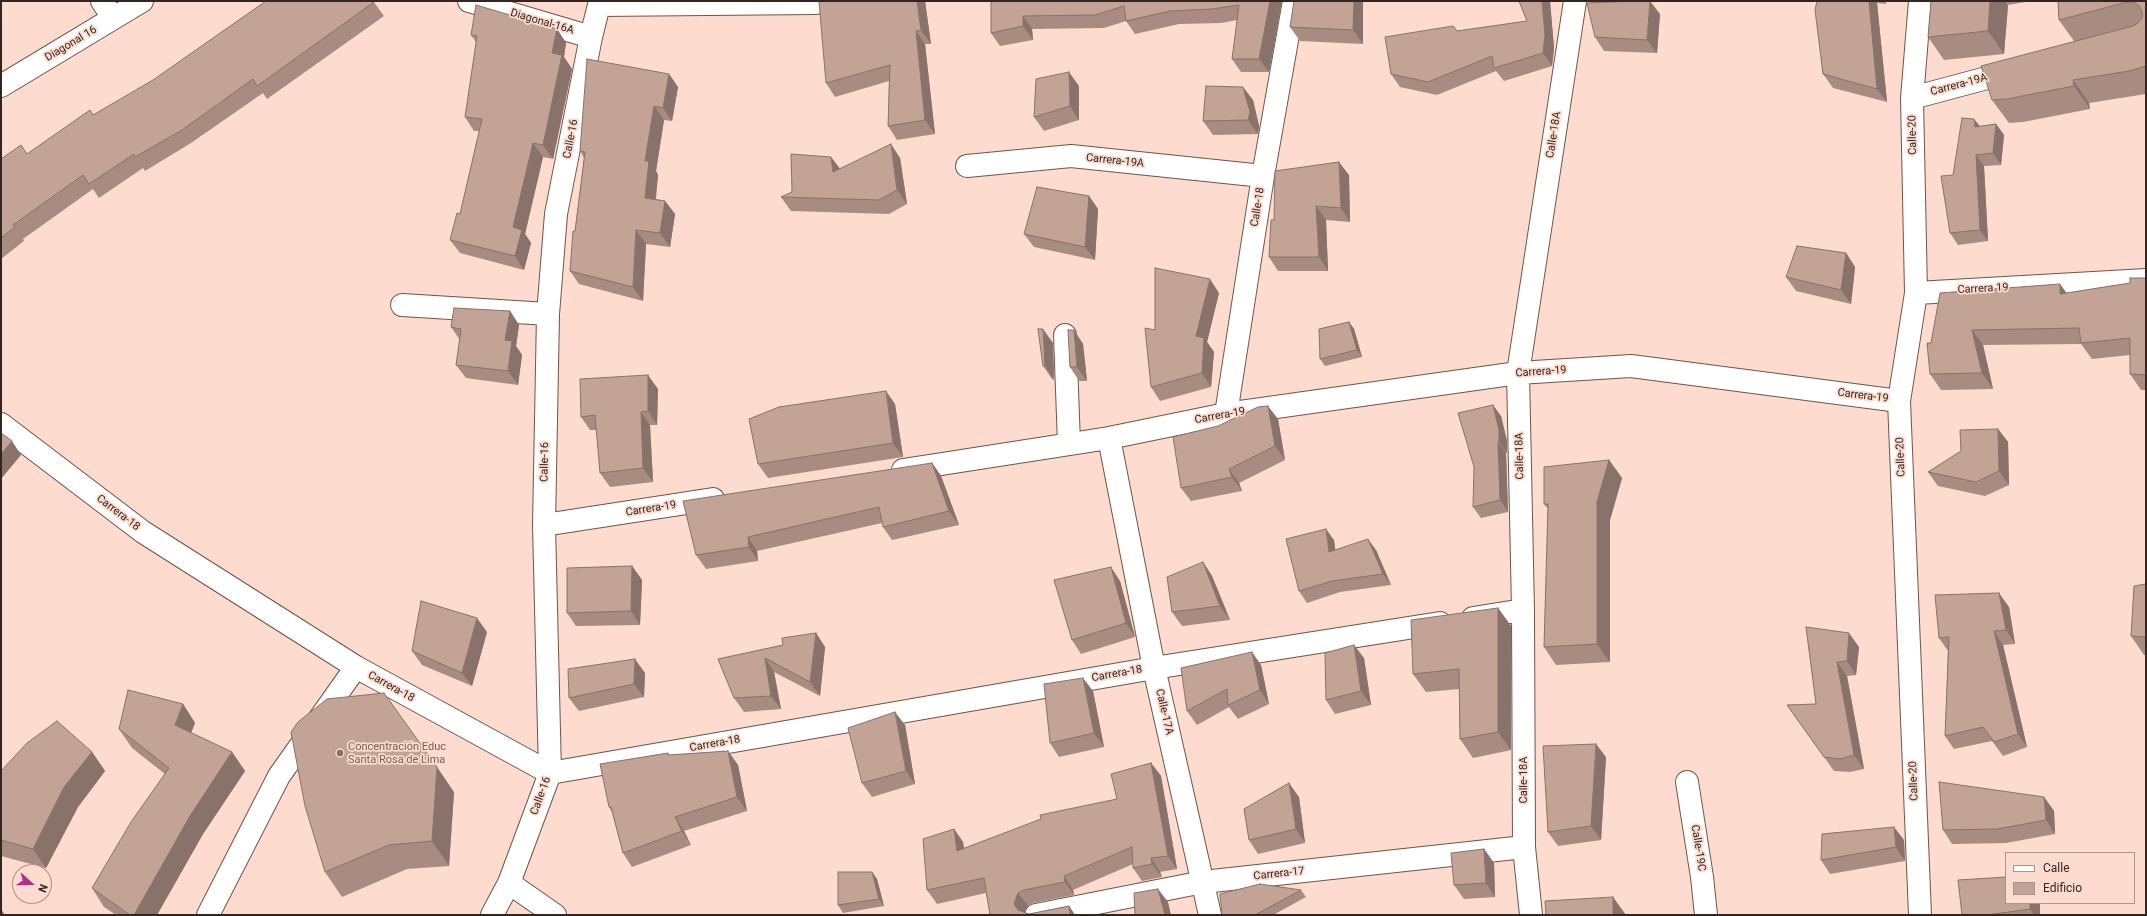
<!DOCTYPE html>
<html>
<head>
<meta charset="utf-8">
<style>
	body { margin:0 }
	#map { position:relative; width:2147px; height:916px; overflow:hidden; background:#fddbce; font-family:Roboto,sans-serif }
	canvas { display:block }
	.frame { position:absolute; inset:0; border:2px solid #322621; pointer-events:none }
	.legend { position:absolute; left:2005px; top:852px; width:130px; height:52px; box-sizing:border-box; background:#fddbce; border:1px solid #ac9389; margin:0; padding:5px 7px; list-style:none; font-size:12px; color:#322621 }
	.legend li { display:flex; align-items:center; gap:8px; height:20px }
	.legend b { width:20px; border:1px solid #ac9389 }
	.north { position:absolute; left:12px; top:864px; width:40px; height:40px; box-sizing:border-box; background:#fddbce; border:1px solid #ac9389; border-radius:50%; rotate:111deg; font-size:11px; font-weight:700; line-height:16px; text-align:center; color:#322621 }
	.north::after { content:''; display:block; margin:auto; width:14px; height:18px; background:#ad3285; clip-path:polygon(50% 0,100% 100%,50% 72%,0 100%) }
</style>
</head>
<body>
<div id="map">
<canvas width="2147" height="916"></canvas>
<div class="frame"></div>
<ul class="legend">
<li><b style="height:5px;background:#fff"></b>Calle</li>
<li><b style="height:11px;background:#c3a396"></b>Edificio</li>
</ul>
<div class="north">N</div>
</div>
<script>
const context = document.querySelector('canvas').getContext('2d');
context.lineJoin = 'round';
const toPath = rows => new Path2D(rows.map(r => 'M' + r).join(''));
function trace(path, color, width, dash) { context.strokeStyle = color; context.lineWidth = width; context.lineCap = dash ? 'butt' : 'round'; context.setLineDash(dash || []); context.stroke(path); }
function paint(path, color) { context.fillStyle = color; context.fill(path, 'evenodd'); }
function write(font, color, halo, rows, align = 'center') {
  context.font = font + ' Roboto,sans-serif'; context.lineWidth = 3.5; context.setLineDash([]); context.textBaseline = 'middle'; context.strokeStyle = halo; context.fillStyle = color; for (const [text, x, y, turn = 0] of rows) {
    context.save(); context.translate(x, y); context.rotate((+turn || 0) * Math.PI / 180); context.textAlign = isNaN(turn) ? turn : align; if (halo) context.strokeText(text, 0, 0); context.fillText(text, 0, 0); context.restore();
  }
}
const minor = toPath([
	[102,1,113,18],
	[469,1,591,37],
	[1920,1,1912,98,1916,293,1899,401,1920,915],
	[599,5,816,3,828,1],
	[1,86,142,1],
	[1912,98,2013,71],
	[967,166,1071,156,1263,176],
	[1916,293,2146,280],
	[402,305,548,314],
	[1065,335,1069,444],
	[1226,414,1263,176,1294,1],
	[1,424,143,532,356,667,550,773,1154,668,1440,623],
	[1109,438,1154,668,1210,915],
	[903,470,1109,438,1226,414,1518,373,1631,366,1899,401],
	[544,525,713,499],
	[1473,618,1523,610],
	[1687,782,1702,877,1706,915],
	[509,883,555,915],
	[208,915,279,776,356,667],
	[492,915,509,883,550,773,544,525,548,314,556,214,591,37,600,1],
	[1036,915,1203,882,1524,847],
	[1531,915,1524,847,1523,610,1518,373,1575,1]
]);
trace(minor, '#705448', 24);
trace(minor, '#fff', 22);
paint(toPath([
	[373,1,384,16,267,99,263,93,191,143,145,171,143,168,99,198,93,189,23,239,24,241,1,259,1,159,27,154,93,115],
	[925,1,931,44,925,44,935,134,897,140,888,126,889,81,835,97,826,83],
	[991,1,1282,1,1269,72,1241,72,1232,59,1237,20,1221,23,1179,24,1135,34,1126,21,1104,28,1032,29,1033,40,1000,46,991,33],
	[1519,1,1550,1,1554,48,1552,66,1504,81,1496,71,1437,95,1400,87,1391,74,1457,31,1527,21],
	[1817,1,1886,1,1886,4,1877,3,1887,102,1833,88,1823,74],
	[1931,1,2032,1,2008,5,2004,54,1944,60,1928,37],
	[2058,1,2146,1,2146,94,2089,103,2090,109,2023,122,2009,123,1992,100,2074,41,2059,20],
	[1363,2,1363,44,1300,41,1290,27],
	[1660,14,1657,53,1604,51,1595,37],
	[557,29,566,43,564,57,572,69,553,159,543,157,525,234,531,243,524,270,460,253,450,240,460,214,479,131,474,131,465,117,476,42,471,35],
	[669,74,678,87,672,121,664,120,656,171,658,175,656,199,665,201,675,214,670,247,646,244,643,301,579,284,570,271,584,158,580,151],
	[1079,86,1079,120,1044,131,1034,117],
	[1253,100,1259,126,1258,134,1213,135,1203,121],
	[1974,119,1980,126,1996,124,2004,135,2001,165,1984,166,1988,241,1958,245,1950,233,1953,175],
	[831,157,840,169,900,158,907,204,889,214,791,211,781,197,792,192],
	[1349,175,1350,222,1326,220,1328,271,1278,271,1269,257,1274,220],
	[1089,196,1098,209,1095,260,1034,247,1024,234],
	[1846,253,1855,267,1851,304,1796,291,1786,277],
	[2146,278,2146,390,2141,390,2130,374,2130,355,2092,359,2081,344,1983,345,1993,389,1941,390,1930,374,1931,343,2067,293,2130,283],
	[1219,293,1207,342,1214,352,1211,387,1160,401,1151,387,1155,330],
	[510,311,519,325,516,346,522,355,518,385,466,378,456,365,460,340,451,327],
	[1349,322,1354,329,1362,357,1325,366,1320,359],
	[1074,330,1083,344,1087,381,1079,381,1070,367],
	[1053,343,1054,380,1052,379,1043,366],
	[658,389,657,425,650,425,653,482,610,487,600,473,597,430,590,430,581,417],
	[895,404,903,457,768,478,758,464],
	[1501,416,1507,441,1507,453,1506,453,1508,512,1481,518,1473,507],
	[1278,419,1285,460,1239,483,1242,491,1191,501,1181,488],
	[1998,429,2008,442,2009,485,1985,496,1938,486,1928,472],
	[1609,460,1622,478,1610,520,1610,662,1556,665,1544,647,1548,509,1544,504],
	[932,463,941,476,959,525,892,540,883,527,882,523,757,551,758,561,706,569,696,555],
	[1334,540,1335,550,1376,550,1391,585,1340,592,1307,603,1299,591],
	[1203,562,1212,576,1230,620,1182,626,1172,612],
	[632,566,642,580,640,625,576,626,567,613],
	[1120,581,1135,637,1081,654,1072,640],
	[2146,584,2146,655,2144,655,2131,636],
	[2009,607,2015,644,2003,645,2027,747,2003,756,1992,741,1954,749,1945,736,1948,651,1939,638],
	[1498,608,1511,626,1511,750,1473,758,1460,739,1459,689,1426,692,1413,674],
	[1806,627,1859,647,1856,675,1847,676,1864,769,1850,772,1834,771,1787,705,1816,704],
	[487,632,472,686,422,665,412,651],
	[816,633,825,647,820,696,774,672,781,709,744,712,734,698,718,659,783,645],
	[1364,658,1371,705,1335,714,1326,700],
	[1261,665,1269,704,1238,719,1229,707,1197,725,1187,711],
	[645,673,644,697,579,711,569,698],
	[1093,691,1104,747,1059,757,1050,743],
	[183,704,195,723,191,733,232,752,245,771,203,834,157,915,116,915,104,907,92,888,165,774,132,748,119,729],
	[905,725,915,784,872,797,862,783],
	[728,751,738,765,747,811,684,831,691,845,632,867,623,853,612,812,609,807,668,753,669,755],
	[92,752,105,771,78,807,46,868,1,856,1,771],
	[1606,757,1601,840,1558,846,1548,832],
	[1151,763,1161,776,1177,869,1160,872,1162,877,1142,881,1133,868,1133,864,1073,890,1074,895,1033,903,1028,906,1025,913,1029,914,1069,906,1075,915,990,915,986,893,937,904,927,890,954,829,963,842,964,848,1117,799],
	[454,792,449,866,407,869,342,897,325,872],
	[1299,797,1305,843,1258,854,1249,840],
	[2044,797,2054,811,2055,834,2006,843,1952,844,1943,830],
	[1904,840,1905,861,1830,874,1821,860],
	[1484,849,1494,863,1495,897,1464,899,1454,885],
	[872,872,877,879,884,906,843,913,838,905],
	[1301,890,1306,897,1273,915,1222,915],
	[2006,903,2040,903,2040,915,1962,915]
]), '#a88c81');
paint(toPath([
	[917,1,925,1,931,44,921,30],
	[1270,1,1282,1,1269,72,1259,59],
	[1354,1,1362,1,1363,2,1363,44,1353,30],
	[1542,1,1550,1,1554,48,1552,66,1543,53],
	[1650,1,1660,14,1657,53,1647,40],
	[1869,1,1876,1,1877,3,1887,102,1877,89],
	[1990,1,2004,1,2008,5,2004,54,1988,31],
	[1023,16,1032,29,1033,40,1023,26],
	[557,29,566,43,564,57,572,69,553,159,543,145,552,53],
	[916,31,925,44,935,134,925,120],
	[1069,72,1079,86,1079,120,1070,106],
	[669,74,678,87,672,121,663,108],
	[2073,80,2089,103,2090,109,2074,86],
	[1243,87,1253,100,1259,126,1258,134,1248,120],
	[654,106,664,120,656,171,658,175,654,212,645,198,645,161],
	[1974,119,1982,130,1975,127],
	[1996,124,2004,135,2001,165,1993,153],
	[533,143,543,157,525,234,531,243,524,270,515,256,513,227],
	[891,144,900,158,907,204,897,190],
	[1976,155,1984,166,1988,241,1980,230],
	[831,157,841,170,833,172],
	[1339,162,1349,175,1350,222,1341,208],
	[1089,196,1098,209,1095,260,1085,247],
	[665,201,675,214,670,247,660,233],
	[1316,206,1326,220,1328,271,1319,257],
	[636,230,646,244,643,301,633,287],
	[1846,253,1855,267,1851,304,1841,290],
	[1210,279,1219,293,1207,342,1214,352,1211,387,1202,373,1196,336],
	[2060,284,2071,299,2060,294],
	[510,311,519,325,516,346,522,355,518,385,508,371,505,340],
	[1349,322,1354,329,1362,357,1357,350],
	[1043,329,1053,343,1054,380,1045,366],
	[1074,330,1083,344,1087,381,1077,367],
	[1972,330,1983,345,1993,389,1982,373],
	[648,375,658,389,657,425,648,411],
	[886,391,895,404,903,457,893,443],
	[1493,405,1501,416,1507,441,1507,453,1499,442],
	[1268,406,1278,419,1285,460,1275,446],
	[641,412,650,425,653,482,643,468],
	[1998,429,2008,442,2009,485,1999,471],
	[12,441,21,455,1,479,1,454],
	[1498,442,1506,453,1508,512,1500,500],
	[1609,460,1622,478,1610,520,1610,662,1597,644,1597,502],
	[932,463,941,476,959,525,949,511],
	[1229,469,1239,483,1242,491,1232,477],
	[1326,529,1334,540,1337,563,1329,552],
	[748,537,757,551,758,561,749,547],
	[1368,539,1376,550,1391,585,1383,574],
	[1203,562,1212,576,1230,620,1220,606],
	[632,566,642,580,640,625,631,611],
	[1111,567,1120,581,1135,637,1126,623],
	[1999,593,2009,607,2015,644,2006,630],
	[1498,608,1511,626,1511,750,1498,732],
	[477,618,487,632,472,686,462,673],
	[1994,631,2003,645,2027,747,2018,734],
	[816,633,825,647,820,696,810,682],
	[1849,633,1859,647,1856,675,1847,661],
	[1354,645,1364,658,1371,705,1361,691],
	[1252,652,1261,665,1269,704,1260,690],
	[765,658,774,672,781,709,771,696],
	[635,659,645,673,644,697,634,684],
	[1837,662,1847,676,1864,769,1854,755],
	[1083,678,1093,691,1104,747,1094,733],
	[183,704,195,723,187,743,175,725],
	[895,712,905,725,915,784,906,771],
	[1596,744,1606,757,1601,840,1591,826],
	[728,751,738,765,747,811,737,797],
	[92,752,105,771,78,807,46,868,33,849,64,787],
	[232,752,245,771,203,834,157,915,134,915,190,816],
	[1151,763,1161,776,1177,869,1168,856],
	[437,767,454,792,449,866,432,841],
	[1289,783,1299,797,1305,843,1296,829],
	[2044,797,2054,811,2055,834,2046,820],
	[675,817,684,831,691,845,682,831],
	[1894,827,1904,840,1905,861,1896,847],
	[954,829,963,842,966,864,957,851],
	[1484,849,1494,863,1495,897,1486,883],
	[1151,858,1160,872,1162,877,1152,864],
	[872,872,877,879,884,906,879,899],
	[1064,876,1073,890,1074,895,1065,882],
	[1158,889,1168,902,1171,915,1165,915],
	[1018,893,1028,906,1024,915,1018,910,1014,904],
	[1613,897,1626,915,1613,915],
	[2030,903,2040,903,2040,915,2034,915,2030,909],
	[1069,906,1075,915,1070,915],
	[1,909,5,915,1,915]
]), '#887269');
const building = toPath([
	[266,1,373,1,374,2,257,86,253,79,182,130,135,157,134,154,89,184,83,175,13,225,15,227,1,238,1,159,21,145,27,154,90,110,93,115,153,80,266,1],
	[822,1,917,1,921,30,916,31,925,120,888,126,890,65,826,83,819,2,822,1],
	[991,1,1270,1,1259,59,1232,59,1239,5,1212,9,1170,11,1126,21,1124,6,1095,15,1023,16,1023,26,991,33,991,1],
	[1294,1,1354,1,1353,30,1290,27,1294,1],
	[1519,1,1542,1,1545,35,1543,53,1494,68,1492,56,1428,82,1391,74,1385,37,1453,26,1457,31,1527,21,1519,1],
	[1635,1,1650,1,1647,40,1595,37,1587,3,1635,1],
	[1817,1,1869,1,1877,89,1823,74,1815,10,1817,1],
	[1931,1,1990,1,1988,31,1928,37,1931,1],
	[2058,1,2146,1,2146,66,2129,71,2073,80,2074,86,2007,99,1992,100,1981,66,2133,26,2138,23,2142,18,2142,11,2139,6,2134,2,2127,2,2059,20,2058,1],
	[476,5,557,29,552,53,562,55,543,145,533,143,513,227,522,230,515,256,450,240,457,213,460,214,482,119,465,117,477,36,471,35,476,5],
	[587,59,669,74,663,108,654,106,645,161,649,161,645,198,665,201,660,233,636,230,633,287,570,271,573,231,575,231,585,152,580,151,587,59],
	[1069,72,1070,106,1034,117,1036,79,1069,72],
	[1206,86,1243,87,1250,112,1248,120,1203,121,1206,86],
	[1962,118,1974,119,1975,127,1996,124,1993,153,1976,155,1980,230,1950,233,1941,176,1953,175,1962,118],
	[891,144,897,190,879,200,781,197,792,192,791,154,831,157,833,172,891,144],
	[1339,162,1341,208,1316,206,1319,257,1269,257,1271,220,1274,220,1275,171,1339,162],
	[1037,187,1089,196,1085,247,1024,234,1037,187],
	[1797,246,1846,253,1841,290,1786,277,1797,246],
	[1155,268,1210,279,1196,336,1204,338,1202,373,1151,387,1145,328,1155,330,1155,268],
	[2130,278,2146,278,2146,375,2130,374,2130,338,2081,343,2079,328,1972,330,1982,373,1930,374,1927,343,1931,343,1940,293,2060,284,2060,294,2130,283,2130,278],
	[454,308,510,311,505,340,512,341,508,371,456,365,461,329,451,327,454,308],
	[1349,322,1357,350,1320,359,1319,329,1349,322],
	[1038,329,1043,329,1045,366,1043,366,1038,329],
	[1068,330,1074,330,1077,367,1070,367,1068,330],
	[648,375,648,411,641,412,643,468,600,473,595,415,581,417,580,379,648,375],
	[886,391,893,443,758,464,749,419,779,407,886,391],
	[1493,405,1499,430,1499,442,1498,442,1500,500,1473,507,1474,467,1458,413,1493,405],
	[1268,406,1275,446,1229,469,1232,477,1181,488,1173,437,1218,426,1258,407,1268,406],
	[1998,429,1999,471,1976,482,1928,472,1961,451,1960,430,1998,429],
	[1,433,12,441,1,454,1,433],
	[1609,460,1597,502,1597,644,1544,647,1548,504,1544,504,1544,467,1609,460],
	[932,463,949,511,883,527,879,507,748,537,749,547,696,555,683,501,932,463],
	[1326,529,1329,552,1368,539,1383,574,1332,581,1299,591,1286,539,1326,529],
	[1203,562,1220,606,1172,612,1167,577,1203,562],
	[632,566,631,611,567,613,567,568,632,566],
	[1111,567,1126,623,1072,640,1054,580,1111,567],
	[2146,584,2146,637,2131,636,2134,586,2146,584],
	[1999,593,2006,630,1994,631,2018,734,1994,742,1983,727,1945,736,1949,637,1939,638,1935,595,1999,593],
	[421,601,477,618,462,673,412,651,421,601],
	[1498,608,1498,732,1460,739,1459,669,1413,674,1411,620,1498,608],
	[1806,627,1849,633,1847,661,1837,662,1854,755,1840,759,1824,757,1787,705,1816,704,1806,627],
	[816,633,810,682,765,658,771,696,734,698,718,659,783,645,782,638,816,633],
	[1354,645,1361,691,1326,700,1325,653,1354,645],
	[1252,652,1260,690,1228,705,1227,689,1187,711,1181,668,1252,652],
	[635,659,634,684,569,698,568,669,635,659],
	[1083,678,1094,733,1050,743,1044,684,1083,678],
	[128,690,183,704,175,725,232,752,190,816,134,915,130,915,92,888,131,822,169,768,119,729,128,690],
	[384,693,437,767,432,841,389,845,325,872,305,806,291,732,298,722,327,699,384,693],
	[895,712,906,771,862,783,848,728,895,712],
	[57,721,92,752,64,787,33,849,1,840,1,771,27,743,57,721],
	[1596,744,1591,826,1548,832,1543,746,1596,744],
	[728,751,737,797,675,817,682,831,623,853,611,807,609,807,600,764,668,753,668,755,728,751],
	[1151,763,1168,856,1151,858,1152,864,1133,868,1132,847,1064,876,1065,882,1024,890,1018,893,1014,904,1018,910,1029,914,1069,906,1070,915,990,915,984,878,927,890,923,839,954,829,957,851,1041,819,1040,815,1117,799,1111,774,1151,763],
	[1939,782,2044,797,2046,820,1997,829,1943,830,1939,782],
	[1289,783,1296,829,1249,840,1244,809,1289,783],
	[1894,827,1896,847,1821,860,1822,834,1894,827],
	[1484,849,1486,883,1454,885,1451,853,1484,849],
	[838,872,872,872,879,899,838,905,838,872],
	[2006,877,2006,903,2030,903,2030,909,1987,915,1962,915,1958,880,2006,877],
	[1260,884,1301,890,1255,915,1222,915,1220,894,1260,884],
	[1158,889,1165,915,1135,915,1134,893,1158,889],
	[1613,897,1613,915,1546,915,1545,901,1613,897]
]);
paint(building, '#c3a396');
trace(building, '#887269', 1);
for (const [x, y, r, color] of [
	[340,753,4,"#8d6e63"]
]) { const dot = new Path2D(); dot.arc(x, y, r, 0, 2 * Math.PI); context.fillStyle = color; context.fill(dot); trace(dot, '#fddbce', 1.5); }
write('11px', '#322621', '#fddbce', [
	["Diagonal-16A",542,22,16],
	["Diagonal 16",71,44,-31],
	["Carrera-19A",1959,85,-15],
	["Calle-18A",1554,135,-81],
	["Calle-20",1913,135,-91],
	["Calle-16",571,139,-79],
	["Carrera-19A",1115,161,6],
	["Calle-18",1258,207,-81],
	["Carrera 19",1983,289,-3],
	["Carrera-19",1541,372,-4],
	["Carrera-19",1863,396,7],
	["Carrera-19",1220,416,-10],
	["Calle-18A",1520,456,-91],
	["Calle-20",1901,457,-92],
	["Calle-16",545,462,-89],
	["Carrera-19",651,509,-9],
	["Carrera-18",118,513,37],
	["Carrera-18",1117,674,-10],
	["Carrera-18",391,687,29],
	["Calle-17A",1164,712,77],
	["Carrera-18",715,744,-10],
	["Calle-18A",1524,780,-90],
	["Calle-20",1914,781,-92],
	["Calle-16",541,796,-70],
	["Calle-19C",1698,848,81],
	["Carrera-17",1279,874,-6]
]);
write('11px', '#785e54', '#fddbce', [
	["Concentración Educ",348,747],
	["Santa Rosa de Lima",348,760]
], 'left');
</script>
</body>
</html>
